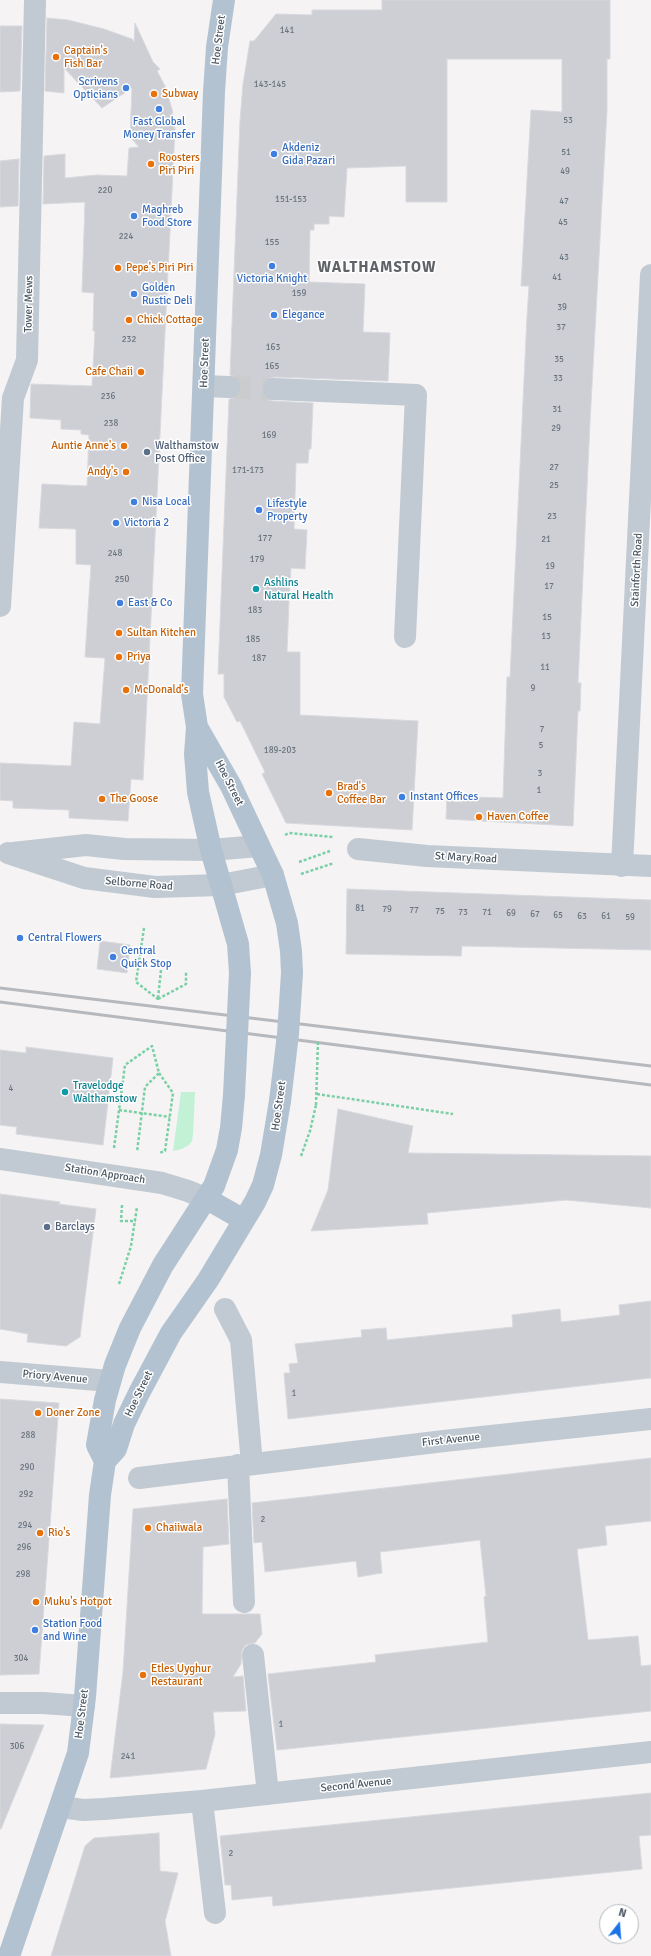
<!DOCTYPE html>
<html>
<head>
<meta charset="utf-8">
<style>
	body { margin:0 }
	#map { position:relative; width:651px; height:1956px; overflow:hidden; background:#f5f3f3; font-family:Signika,sans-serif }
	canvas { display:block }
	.north { position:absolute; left:599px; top:1904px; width:40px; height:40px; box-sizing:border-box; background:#fff; border:1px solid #b7bbc0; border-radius:50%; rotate:17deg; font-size:11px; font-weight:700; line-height:16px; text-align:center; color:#4a5661 }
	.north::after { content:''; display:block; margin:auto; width:14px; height:18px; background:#1a73e8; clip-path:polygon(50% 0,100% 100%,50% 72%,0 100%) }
</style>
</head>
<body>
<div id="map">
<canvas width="651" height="1956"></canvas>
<div class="north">N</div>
</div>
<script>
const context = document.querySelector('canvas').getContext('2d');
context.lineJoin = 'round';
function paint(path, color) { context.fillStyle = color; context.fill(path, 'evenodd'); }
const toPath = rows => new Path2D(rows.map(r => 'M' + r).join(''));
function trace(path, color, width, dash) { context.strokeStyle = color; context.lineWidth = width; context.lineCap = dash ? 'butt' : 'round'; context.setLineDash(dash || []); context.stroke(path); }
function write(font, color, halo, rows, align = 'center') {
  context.font = font + ' Signika,sans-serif'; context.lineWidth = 3; context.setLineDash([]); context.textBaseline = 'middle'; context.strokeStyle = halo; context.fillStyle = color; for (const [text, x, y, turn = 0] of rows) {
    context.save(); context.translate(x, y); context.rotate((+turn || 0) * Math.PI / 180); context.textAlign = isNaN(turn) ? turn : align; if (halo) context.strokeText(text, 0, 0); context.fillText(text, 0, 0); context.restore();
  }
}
paint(toPath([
	[181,1092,195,1092,193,1134,192,1141,189,1145,182,1149,173,1151]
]), '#c3f1d5');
const building = toPath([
	[382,0,610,0,610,59,607,59,607,110,590,422,578,683,581,683,580,711,578,711,573,826,446,819,447,796,503,798,507,677,510,677,527,317,529,286,521,286,531,110,562,112,562,59,447,59,447,202,406,202,406,166,347,168,344,217,329,216,329,224,314,224,314,230,310,230,309,282,365,284,363,332,390,333,388,381,275,377,268,378,263,383,262,388,263,395,268,400,273,401,313,403,311,449,309,449,308,463,296,463,294,529,307,530,305,569,291,568,289,601,287,652,300,652,300,715,418,721,412,830,286,823,262,774,265,772,240,721,237,722,224,697,224,674,218,674,229,399,235,398,239,394,241,388,240,381,236,377,230,375,240,121,243,84,250,41,254,41,276,14,312,15,312,10,382,10,382,0],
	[47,18,68,20,104,29,132,39,134,42,135,23,153,62,160,69,157,71,165,86,172,109,175,129,143,780,131,779,128,821,69,818,69,810,13,808,13,801,0,800,0,763,71,766,74,722,100,724,105,658,85,657,91,565,76,564,76,529,39,528,42,484,87,486,89,435,81,434,81,430,61,429,61,420,30,418,31,384,92,386,95,331,93,331,94,293,82,292,85,202,43,204,44,156,65,154,65,178,97,175,127,176,129,148,139,147,130,137,132,88,102,108,64,68,64,93,45,91,47,18],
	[0,26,22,26,20,91,0,92,0,26],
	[19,159,18,206,0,207,0,161,19,159],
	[347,889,651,900,651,950,462,946,461,956,346,954,347,889],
	[100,941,130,945,127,973,97,969,100,941],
	[26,1047,113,1058,103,1145,16,1134,17,1127,0,1125,0,1050,26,1053,26,1047],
	[338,1109,413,1126,408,1153,651,1156,651,1208,566,1200,427,1213,428,1224,311,1231,328,1190,338,1109],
	[0,1194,60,1202,59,1204,96,1209,80,1337,66,1346,27,1342,28,1334,0,1329,0,1194],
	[651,1301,651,1378,288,1419,284,1373,290,1373,289,1364,298,1363,295,1344,362,1337,361,1330,386,1328,387,1340,513,1327,512,1315,560,1309,561,1322,620,1315,619,1305,651,1301],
	[0,1399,59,1403,39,1674,0,1675,0,1399],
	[651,1458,651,1521,605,1526,607,1545,577,1549,588,1640,638,1636,641,1666,651,1665,651,1711,277,1750,268,1674,376,1662,375,1655,488,1642,484,1597,486,1596,480,1540,380,1552,382,1573,358,1577,356,1561,265,1572,262,1542,254,1543,252,1503,651,1458],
	[227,1499,229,1544,203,1547,202,1614,260,1614,262,1634,255,1643,246,1645,242,1650,241,1664,233,1677,243,1676,246,1711,213,1712,215,1734,206,1769,110,1778,123,1672,133,1509,227,1499],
	[0,1724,44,1725,1,1829,0,1829,0,1724],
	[651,1793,651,1835,639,1836,642,1869,273,1906,272,1896,232,1900,231,1885,225,1885,220,1836,651,1793],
	[159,1833,160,1871,178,1873,165,1921,171,1956,51,1956,85,1846,94,1838,159,1833]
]);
paint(building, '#cdcfd5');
trace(building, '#d7d9de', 1);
trace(toPath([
	[229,387,274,389]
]), '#caccce', 22, [22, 11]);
trace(toPath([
	[285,835,289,833,333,837],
	[299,862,330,851],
	[301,874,334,863],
	[144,928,136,982,158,999],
	[158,998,161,970],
	[158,999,186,984,186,971],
	[159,1073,173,1093,165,1151,159,1153],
	[317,1094,453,1114],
	[119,1110,170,1117],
	[114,1148,125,1065,152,1046,159,1073,145,1087,137,1152],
	[301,1156,310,1131,316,1105],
	[122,1205,121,1221,136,1221],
	[119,1284,131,1246,137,1207]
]), '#7ad0a6', 2.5, [3, 2]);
trace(toPath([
	[204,386,229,387],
	[274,389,416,395,405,637],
	[0,606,13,398,27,360,35,0],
	[358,849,427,856,651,866],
	[8,853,84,878,155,887,221,885,273,875],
	[13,853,86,845,124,849,211,850,259,846],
	[622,866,651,275],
	[0,1159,162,1183,188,1191,207,1199],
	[225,1309,241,1340,252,1464],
	[0,1372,110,1381],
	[238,1465,244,1602],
	[139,1478,444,1441,651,1419],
	[253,1655,268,1794],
	[0,1703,43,1703,84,1706],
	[202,1801,215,1913],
	[61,1807,83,1810,104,1809,202,1801,651,1752]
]), '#c1cad2', 22);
trace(toPath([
	[224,0,217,47,214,92,192,694,197,727,195,754,198,792,211,850,238,944,240,973],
	[197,727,231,786,273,875,287,923,291,951,292,973],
	[207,1199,244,1220],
	[105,1461,97,1445,105,1400,115,1365,130,1328,163,1265,214,1186,227,1150,231,1128,234,1095],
	[9,1956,78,1753,85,1697,100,1495,105,1461,116,1449,124,1424,139,1393,171,1333,208,1280,255,1202,263,1185,271,1155,280,1101]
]), '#b3c2d1', 22);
trace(toPath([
	[0,988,651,1066],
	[0,1002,651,1085]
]), '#b5b8bd', 3);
trace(toPath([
	[316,1105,318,1040]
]), '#7ad0a6', 2.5, [3, 2]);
trace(toPath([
	[234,1095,240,973],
	[280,1101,288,1034,292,973]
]), '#b3c2d1', 22);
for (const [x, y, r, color] of [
	[56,57,4,"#e8710a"],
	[126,88,4,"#3f7fe0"],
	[154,94,4,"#e8710a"],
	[159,109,4,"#3f7fe0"],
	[274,154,4,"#3f7fe0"],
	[151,164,4,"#e8710a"],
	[134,216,4,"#3f7fe0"],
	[272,266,4,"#3f7fe0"],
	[118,268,4,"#e8710a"],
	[134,294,4,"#3f7fe0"],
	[274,315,4,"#3f7fe0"],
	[129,320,4,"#e8710a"],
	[141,372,4,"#e8710a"],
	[124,446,4,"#e8710a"],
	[147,452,4,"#5c6f8a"],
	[126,472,4,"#e8710a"],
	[134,502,4,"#3f7fe0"],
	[259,510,4,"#3f7fe0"],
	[116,523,4,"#3f7fe0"],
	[256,589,4,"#0f9aa8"],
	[120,603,4,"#3f7fe0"],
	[119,633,4,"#e8710a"],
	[119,657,4,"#e8710a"],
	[126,690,4,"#e8710a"],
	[329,793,4,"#e8710a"],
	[402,797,4,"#3f7fe0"],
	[102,799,4,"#e8710a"],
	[479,817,4,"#e8710a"],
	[20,938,4,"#3f7fe0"],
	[113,957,4,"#3f7fe0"],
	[65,1092,4,"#0f9aa8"],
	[47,1227,4,"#5c6f8a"],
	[38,1413,4,"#e8710a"],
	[148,1528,4,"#e8710a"],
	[40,1533,4,"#e8710a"],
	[36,1602,4,"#e8710a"],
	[35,1630,4,"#3f7fe0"],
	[143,1675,4,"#e8710a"]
]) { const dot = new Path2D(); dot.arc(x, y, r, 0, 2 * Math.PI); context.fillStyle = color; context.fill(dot); trace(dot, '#fff', 1.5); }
write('9px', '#6b747e', null, [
	["141",287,31],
	["143-145",270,85],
	["53",568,121],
	["51",566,153],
	["49",565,172],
	["220",105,191],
	["151-153",291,200],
	["47",564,202],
	["45",563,223],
	["224",126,237],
	["155",272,243],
	["43",564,258],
	["41",557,278],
	["159",299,294],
	["39",562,308],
	["37",561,328],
	["232",129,340],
	["163",273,348],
	["35",559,360],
	["165",272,367],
	["33",558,379],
	["236",108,397],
	["31",557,410],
	["238",111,424],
	["29",556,429],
	["169",269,436],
	["27",554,468],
	["171-173",248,471],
	["25",554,486],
	["23",552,517],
	["177",265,539],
	["21",546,540],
	["248",115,554],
	["179",257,560],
	["19",550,567],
	["250",122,580],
	["17",549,587],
	["183",255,611],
	["15",547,618],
	["13",546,637],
	["185",253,640],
	["187",259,659],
	["11",545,668],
	["9",533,689],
	["7",542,730],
	["5",541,746],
	["189-203",280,751],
	["3",540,774],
	["1",539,791],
	["81",360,909],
	["79",387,910],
	["77",414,911],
	["75",440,912],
	["73",463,913],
	["71",487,913],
	["69",511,914],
	["67",535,915],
	["65",558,916],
	["63",582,917],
	["61",606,917],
	["59",630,918],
	["4",11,1089],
	["1",294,1394],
	["288",28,1436],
	["290",27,1468],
	["292",26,1495],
	["2",263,1520],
	["294",25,1526],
	["296",24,1548],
	["298",23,1575],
	["304",21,1659],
	["1",281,1725],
	["306",17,1747],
	["241",128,1757],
	["2",231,1854]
]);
write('11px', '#4a5661', '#fff', [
	["Hoe Street",219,40,-83],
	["Tower Mews",29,304,-89],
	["Hoe Street",205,363,-88],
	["Stainforth Road",637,570,-87],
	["Hoe Street",229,783,63],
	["St Mary Road",466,858,3],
	["Selborne Road",139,884,5],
	["Hoe Street",279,1106,-82],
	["Station Approach",105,1174,9],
	["Priory Avenue",55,1377,5],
	["Hoe Street",139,1394,-64],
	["First Avenue",451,1440,-6],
	["Hoe Street",82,1714,-83],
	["Second Avenue",356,1785,-6]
]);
write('11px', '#c56008', '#fff', [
	["Captain's",64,51],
	["Fish Bar",64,64],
	["Subway",162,94],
	["Roosters",159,158],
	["Piri Piri",159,171],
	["Pepe's Piri Piri",126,268],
	["Chick Cottage",137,320],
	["Cafe Chaii",133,372,"right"],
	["Auntie Anne's",116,446,"right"],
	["Andy's",118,472,"right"],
	["Sultan Kitchen",127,633],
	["Priya",127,657],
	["McDonald's",134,690],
	["Brad's",337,787],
	["Coffee Bar",337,800],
	["The Goose",110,799],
	["Haven Coffee",487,817],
	["Doner Zone",46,1413],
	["Chaiiwala",156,1528],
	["Rio's",48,1533],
	["Muku's Hotpot",44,1602],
	["Etles Uyghur",151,1669],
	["Restaurant",151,1682]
], 'left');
write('11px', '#366cbe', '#fff', [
	["Scrivens",118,82,"right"],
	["Opticians",118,95,"right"],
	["Fast Global",159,122,"center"],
	["Money Transfer",159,135,"center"],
	["Akdeniz",282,148],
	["Gida Pazari",282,161],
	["Maghreb",142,210],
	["Food Store",142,223],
	["Victoria Knight",272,279,"center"],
	["Golden",142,288],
	["Rustic Deli",142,301],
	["Elegance",282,315],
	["Nisa Local",142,502],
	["Lifestyle",267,504],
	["Property",267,517],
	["Victoria 2",124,523],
	["East & Co",128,603],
	["Instant Offices",410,797],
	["Central Flowers",28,938],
	["Central",121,951],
	["Quick Stop",121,964],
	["Station Food",43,1624],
	["and Wine",43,1637]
], 'left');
write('11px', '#4e5e75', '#fff', [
	["Walthamstow",155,446],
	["Post Office",155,459],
	["Barclays",55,1227]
], 'left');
write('11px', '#0d838f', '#fff', [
	["Ashlins",264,583],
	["Natural Health",264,596],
	["Travelodge",73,1086],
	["Walthamstow",73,1099]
], 'left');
context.letterSpacing = '1px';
write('bold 15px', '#5f6368', '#fff', [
	["WALTHAMSTOW",377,268]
]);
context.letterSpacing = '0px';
</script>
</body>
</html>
